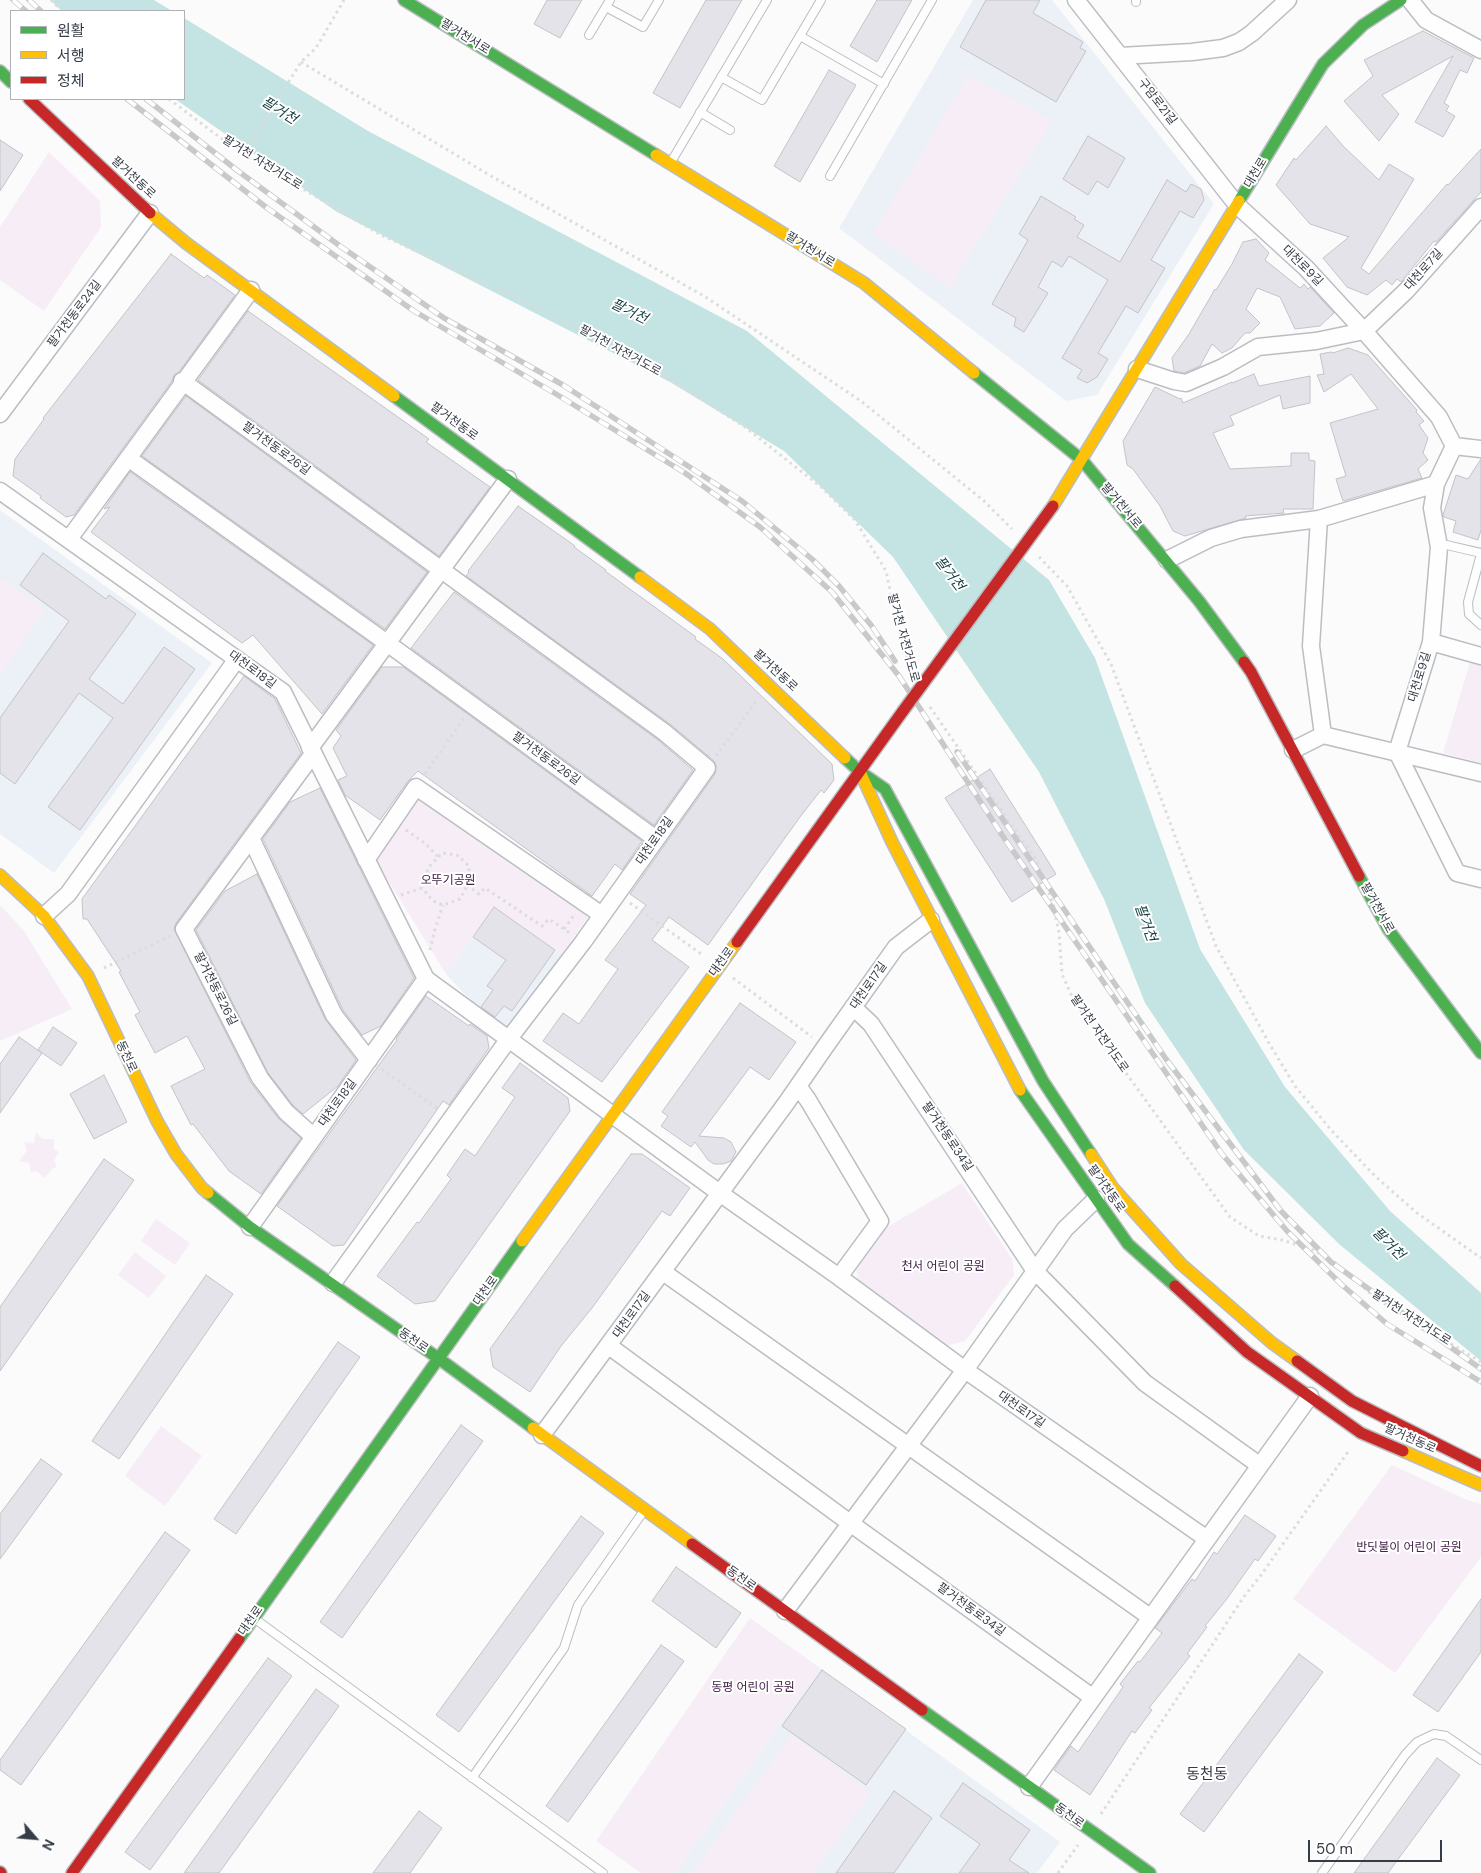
<!DOCTYPE html>
<html>
<head>
<meta charset="utf-8">
<style>
	body { margin:0 }
	#map { position:relative; width:1481px; height:1873px; overflow:hidden; background:#fbfbfb; font-family:"DM Sans","Noto Sans KR",sans-serif }
	canvas { display:block }
	.legend { position:absolute; left:10px; top:10px; width:175px; height:90px; box-sizing:border-box; background:#fff; border:1px solid #aeb1b5; margin:0; padding:6px 9px; list-style:none; font-size:15px; color:#353c47 }
	.legend li { display:flex; align-items:center; gap:10px; height:25px }
	.legend b { width:25px; border:1px solid #aeb1b5 }
	.north { position:absolute; left:10px; top:1813px; width:50px; height:50px; -webkit-text-stroke:4px #fff; paint-order:stroke; rotate:117deg; font-size:14px; font-weight:700; line-height:20px; text-align:center; color:#353c47 }
	.north::after { content:''; display:block; margin:auto; width:18px; height:22px; background:#353c47; clip-path:polygon(50% 0,100% 100%,50% 72%,0 100%) }
	.scale { position:absolute; left:1308px; top:1840px; width:134px; height:22px; box-sizing:border-box; border:2px solid #353c47; border-top:0; padding-left:6px; font-size:15px; line-height:18px; white-space:nowrap; color:#353c47; -webkit-text-stroke:4px #fff; paint-order:stroke }
</style>
</head>
<body>
<div id="map">
<canvas width="1481" height="1873"></canvas>
<ul class="legend">
<li><b style="height:6px;background:#4caf50"></b>원활</li>
<li><b style="height:6px;background:#ffc107"></b>서행</li>
<li><b style="height:6px;background:#c62828"></b>정체</li>
</ul>
<div class="north">N</div>
<div class="scale">50 m</div>
</div>
<script>
const context = document.querySelector('canvas').getContext('2d');
context.lineJoin = 'round';
function paint(path, color) { context.fillStyle = color; context.fill(path, 'evenodd'); }
const toPath = rows => new Path2D(rows.map(r => 'M' + r).join(''));
function trace(path, color, width, dash) { context.strokeStyle = color; context.lineWidth = width; context.lineCap = dash ? 'butt' : 'round'; context.setLineDash(dash || []); context.stroke(path); }
function write(font, color, halo, rows, align = 'center') {
  context.font = font + ' "DM Sans","Noto Sans KR",sans-serif'; context.lineWidth = 4; context.setLineDash([]); context.textBaseline = 'middle'; context.strokeStyle = halo; context.fillStyle = color; for (const [text, x, y, turn = 0] of rows) {
    context.save(); context.translate(x, y); context.rotate((+turn || 0) * Math.PI / 180); context.textAlign = isNaN(turn) ? turn : align; if (halo) context.strokeText(text, 0, 0); context.fillText(text, 0, 0); context.restore();
  }
}
paint(toPath([
	[973,0,1052,0,1214,204,1097,395,1066,401,839,228],
	[0,510,212,663,54,873,0,834],
	[494,907,562,954,509,1029,482,1013,446,974],
	[820,1668,1060,1842,1037,1873,675,1873]
]), '#ecf1f8');
paint(toPath([
	[968,75,1052,121,950,288,873,233],
	[49,152,100,201,101,227,44,311,0,280,0,227],
	[0,577,46,609,0,675],
	[1470,662,1481,665,1481,763,1443,753],
	[416,796,589,916,562,954,494,907,446,974,373,856],
	[0,905,24,931,72,1009,0,1041],
	[36,1132,42,1139,54,1139,54,1149,59,1152,54,1160,57,1167,52,1169,45,1178,36,1171,31,1172,29,1163,19,1161,27,1151,24,1142,34,1143],
	[962,1183,1012,1259,1014,1275,965,1341,946,1346,858,1281,856,1267,884,1229],
	[156,1219,190,1243,175,1265,141,1241],
	[135,1252,166,1276,149,1298,118,1275],
	[161,1426,202,1456,165,1506,125,1476],
	[1392,1465,1465,1499,1481,1504,1481,1557,1395,1673,1293,1599],
	[750,1618,820,1668,675,1873,641,1873,596,1841],
	[792,1735,871,1793,813,1873,692,1873]
]), '#f6edf7');
paint(toPath([
	[50,0,154,0,172,11,62,11],
	[184,18,368,131,747,331,1049,580,1095,658,1200,949,1285,1087,1390,1211,1481,1293,1481,1361,1339,1244,1244,1150,1145,1003,1104,899,1039,772,893,557,784,451,670,382,337,212,175,99,184,99]
]), '#c4e3e3');
const building = toPath([
	[547,0,582,0,560,38,534,24,547,0],
	[706,0,742,0,680,108,653,93,706,0],
	[877,0,912,0,877,62,850,46,877,0],
	[986,0,1040,0,1033,13,1083,42,1080,48,1086,51,1056,102,960,47,986,0],
	[1423,31,1474,58,1467,73,1460,70,1444,103,1449,106,1446,111,1455,116,1443,137,1415,122,1453,56,1382,95,1399,114,1379,141,1344,101,1373,76,1364,60,1423,31],
	[829,70,856,85,800,182,774,166,829,70],
	[1326,126,1344,147,1379,180,1389,164,1414,179,1361,268,1369,274,1447,184,1448,185,1481,149,1481,192,1436,242,1434,241,1401,282,1397,279,1392,285,1386,280,1367,295,1347,287,1323,258,1349,237,1310,224,1276,185,1294,158,1296,160,1326,126],
	[1088,136,1125,158,1108,188,1097,181,1088,195,1063,179,1088,136],
	[0,140,23,155,0,191,0,140],
	[1167,180,1186,192,1191,184,1201,189,1204,200,1193,218,1180,211,1151,260,1165,268,1138,313,1126,306,1098,353,1108,359,1097,377,1087,383,1077,378,1082,370,1062,358,1108,280,1069,256,1062,267,1052,261,1038,287,1048,293,1024,332,1014,326,1016,318,992,304,1028,240,1019,234,1041,196,1076,217,1074,219,1084,225,1077,237,1120,262,1167,180],
	[1256,239,1269,253,1265,260,1300,288,1304,284,1308,289,1310,287,1334,313,1320,326,1295,329,1280,297,1257,288,1246,309,1260,323,1250,333,1245,333,1232,348,1222,353,1212,344,1200,366,1184,373,1174,371,1172,358,1189,334,1215,289,1216,290,1232,264,1243,242,1256,239],
	[171,254,204,278,207,275,235,295,179,372,174,375,172,381,74,515,66,517,40,498,41,496,13,476,15,459,44,419,43,418,171,254],
	[248,311,429,439,426,442,490,487,439,556,198,380,248,311],
	[1348,348,1368,355,1417,410,1416,412,1424,421,1419,425,1428,438,1423,453,1428,460,1418,469,1422,478,1343,501,1336,479,1346,476,1330,423,1378,409,1351,374,1324,392,1317,375,1324,374,1320,354,1331,352,1333,353,1348,348],
	[1254,374,1259,386,1310,376,1310,403,1283,409,1280,395,1230,416,1234,425,1213,433,1230,469,1291,466,1291,453,1309,453,1309,460,1315,461,1313,509,1283,509,1284,513,1245,516,1246,518,1185,536,1173,531,1160,506,1133,469,1127,465,1123,441,1155,387,1180,399,1181,398,1183,403,1232,382,1232,383,1254,374],
	[186,396,427,572,385,629,142,456,186,396],
	[1481,459,1481,530,1478,540,1453,532,1456,521,1444,517,1443,515,1456,475,1468,479,1481,459],
	[130,472,373,645,322,714,253,635,242,643,91,532,110,507,104,509,130,472],
	[518,506,571,543,575,546,574,547,606,570,605,571,696,637,695,639,723,659,832,764,834,780,824,793,821,790,800,817,708,945,669,917,652,940,689,967,602,1082,543,1041,563,1013,579,1024,618,969,605,960,646,905,630,894,715,774,716,765,713,760,670,724,466,576,469,572,468,571,518,506],
	[43,553,106,599,109,595,136,614,89,679,123,704,164,647,195,669,80,830,48,807,113,718,79,693,15,784,0,773,0,718,69,621,20,585,43,553],
	[454,592,658,740,693,770,654,825,411,648,454,592],
	[382,667,403,667,642,841,622,870,615,864,592,896,418,771,408,781,380,820,345,795,338,780,347,776,333,748,341,736,336,730,382,667],
	[244,676,275,699,301,753,176,923,174,929,251,1083,278,1118,301,1138,261,1194,229,1171,193,1124,191,1125,171,1086,205,1069,187,1036,155,1053,135,1015,140,1012,119,972,121,971,87,919,83,919,82,899,244,676],
	[990,769,1056,874,1012,902,945,798,990,769],
	[320,788,414,978,381,1026,362,1035,343,1010,263,839,290,802,320,788],
	[257,874,325,1019,356,1060,338,1086,303,1114,293,1105,268,1073,196,930,225,891,257,874],
	[494,907,555,950,512,1011,504,1006,495,1017,481,1007,493,990,487,986,506,960,473,937,494,907],
	[426,996,469,1026,470,1024,487,1036,489,1048,449,1105,443,1101,344,1245,333,1246,277,1206,397,1040,396,1039,426,996],
	[740,1003,796,1042,769,1080,750,1067,699,1136,724,1138,731,1142,736,1152,731,1161,723,1164,714,1164,708,1160,695,1142,691,1147,661,1126,668,1116,662,1112,740,1003],
	[53,1027,77,1043,61,1066,38,1050,53,1027],
	[19,1037,42,1053,0,1113,0,1064,19,1037],
	[520,1063,568,1098,570,1111,435,1301,415,1304,377,1276,417,1222,419,1223,451,1179,447,1175,465,1149,475,1156,515,1097,502,1088,520,1063],
	[104,1075,127,1122,94,1139,70,1094,104,1075],
	[631,1154,642,1154,690,1188,670,1216,662,1211,592,1308,561,1346,530,1392,493,1367,490,1349,631,1154],
	[104,1159,134,1180,0,1371,0,1307,104,1159],
	[206,1275,233,1294,119,1459,92,1441,206,1275],
	[338,1342,360,1357,236,1534,214,1519,338,1342],
	[461,1425,483,1441,342,1638,320,1622,461,1425],
	[41,1459,62,1474,0,1559,0,1514,41,1459],
	[1245,1515,1276,1536,1258,1561,1255,1559,1226,1600,1205,1626,1207,1627,1187,1654,1190,1656,1149,1708,1152,1710,1135,1733,1132,1731,1090,1795,1054,1770,1071,1746,1078,1752,1123,1687,1120,1684,1138,1661,1140,1662,1162,1633,1155,1628,1192,1579,1195,1581,1214,1552,1217,1554,1245,1515],
	[581,1516,604,1533,459,1732,436,1715,581,1516],
	[165,1532,190,1550,21,1785,0,1770,0,1760,165,1532],
	[676,1567,741,1613,716,1648,652,1601,676,1567],
	[1481,1599,1481,1652,1438,1712,1413,1695,1481,1599],
	[661,1645,684,1661,568,1822,546,1806,661,1645],
	[1299,1654,1323,1672,1204,1832,1180,1814,1299,1654],
	[268,1658,292,1676,150,1870,125,1852,268,1658],
	[822,1670,906,1729,866,1785,782,1726,822,1670],
	[316,1689,339,1706,219,1873,184,1873,316,1689],
	[1437,1758,1460,1775,1388,1873,1354,1873,1437,1758],
	[963,1783,1030,1830,1009,1860,1029,1873,959,1873,980,1844,940,1816,963,1783],
	[894,1791,932,1818,894,1873,836,1873,894,1791],
	[419,1811,442,1828,410,1873,373,1873,419,1811]
]);
paint(building, '#e3e3e9');
trace(building, '#c3c3c8', 1);
const lane = toPath([
	[1136,0,1136,2],
	[606,7,643,27,659,0],
	[589,35,610,0],
	[800,36,884,84],
	[721,77,762,100,821,0],
	[700,112,730,130],
	[671,162,767,0],
	[830,176,932,0],
	[1438,543,1481,553],
	[1481,554,1468,602,1469,614,1481,625],
	[255,1619,603,1873],
	[472,1778,564,1648,578,1605,643,1512],
	[1322,1873,1405,1755,1417,1742,1434,1734,1446,1736,1481,1760]
]);
const street = toPath([
	[1076,0,1237,205,1306,268,1364,331,1439,417,1454,446],
	[1410,0,1426,20,1481,50],
	[1120,56,1192,52,1223,48,1239,42,1252,33,1288,0],
	[1137,369,1174,381,1186,383,1223,367,1258,347,1316,341,1364,331,1407,290,1481,207],
	[182,381,664,732,707,768,583,942,508,1040,333,1283],
	[0,414,150,213],
	[1454,446,1436,484,1432,508,1439,547,1431,642,1397,752,1457,873,1481,879],
	[1454,446,1481,449],
	[128,458,387,643,656,839],
	[0,491,283,692,426,979,721,1194,839,1277,965,1370,1207,1539],
	[1319,519,1311,646,1323,735],
	[69,539,251,290],
	[1167,560,1211,538,1241,529,1319,519,1436,484],
	[1431,642,1481,656],
	[1323,735,1481,773],
	[310,748,508,479],
	[1293,750,1323,735],
	[313,754,184,929,260,1078,286,1112,314,1137],
	[251,838,334,1015,369,1060],
	[366,860,416,787,602,915],
	[44,916,68,894,237,659],
	[853,1007,871,1024,1035,1271,1145,1383,1259,1465],
	[798,1086,808,1100,880,1221,839,1277],
	[250,1227,426,979],
	[663,1272,1150,1617],
	[609,1346,850,1523,1092,1697],
	[542,1435,787,1102,825,1047,896,947,931,920],
	[785,1611,965,1370,1065,1229,1096,1199],
	[1029,1787,1310,1396]
]);
const fast = toPath([
	[404,0,656,155],
	[0,71,11,82],
	[1239,201,1323,64,1363,25,1401,0],
	[974,373,1082,460,1199,601,1244,662],
	[394,396,640,577],
	[845,758,859,771,885,789,1043,1081,1091,1154],
	[1359,876,1388,929,1481,1053],
	[1020,1090,1128,1244,1175,1286],
	[208,1193,250,1227,438,1358,533,1428],
	[239,1639,522,1241],
	[922,1710,1150,1873]
]);
const slow = toPath([
	[656,155,864,283,974,373],
	[150,213,186,243,394,396],
	[1053,506,1239,201],
	[640,577,710,629,845,758],
	[861,774,892,842,1020,1090],
	[0,875,44,916,88,976,157,1121,176,1154,202,1188,208,1193],
	[1091,1154,1113,1188,1181,1264,1272,1343,1297,1361],
	[522,1241,737,942],
	[533,1428,692,1544],
	[1403,1451,1481,1485]
]);
const jam = toPath([
	[29,99,150,213],
	[1244,662,1251,672,1359,876],
	[737,942,903,711],
	[1175,1286,1247,1352,1361,1433,1403,1451],
	[1297,1361,1352,1401,1481,1466],
	[692,1544,922,1710],
	[0,1872,1,1873],
	[72,1873,239,1639]
]);
trace(lane, '#babdc2', 10);
trace(street, '#babdc2', 19);
trace(fast, '#babdc2', 14);
trace(slow, '#babdc2', 14);
trace(jam, '#babdc2', 14);
trace(toPath([
	[51,0,62,11],
	[301,62,491,176,704,296,861,401,984,501,1012,529],
	[169,99,214,133,244,154,381,235,506,292,639,359,745,427,821,487,855,520,886,571,897,624,911,669],
	[244,154,301,62,316,48,344,0],
	[1039,557,1067,586,1111,664,1216,946,1270,1045,1295,1086,1331,1130,1376,1177,1417,1213,1481,1258],
	[930,707,1036,860,1053,903,1059,933,1062,974,1074,1001,1230,1217,1259,1236,1282,1240,1313,1250,1333,1261,1377,1299,1481,1362],
	[716,756,757,700],
	[425,774,464,718],
	[406,830,426,844,438,857],
	[467,885,479,894,485,888,542,926,549,919,570,933],
	[401,895,422,888,428,868,442,853,457,855,469,866,469,882,460,899,443,905,433,901,422,888],
	[630,903,704,956],
	[564,929,574,915],
	[430,950,435,929,443,905],
	[104,968,170,936],
	[733,978,812,1037],
	[382,1069,438,1109],
	[1101,1814,1243,1598,1261,1575,1350,1449],
	[1058,1873,1078,1845]
]), '#dbdcdc', 3, [2.5, 4]);
trace(lane, '#fefefe', 8);
trace(street, '#fefefe', 16);
trace(fast, '#4caf50', 11);
trace(slow, '#ffc107', 11);
trace(jam, '#c62828', 11);
const rail = toPath([
	[13,0,26,11],
	[29,0,41,11],
	[127,99,267,208,414,311,556,394,685,473,760,527,832,592,899,676,1002,835,1222,1154,1287,1231,1341,1284,1387,1324,1481,1382],
	[146,99,238,171,340,246,444,318,563,385,742,501,812,559,839,586,871,625,895,661],
	[957,752,1166,1059,1281,1211,1331,1262,1481,1369]
]);
trace(rail, '#c8c9ca', 5.5);
trace(rail, '#fff', 4, [11]);
const jamBridge = toPath([
	[903,711,1053,506]
]);
trace(jamBridge, '#babdc2', 14, []);
trace(jamBridge, '#c62828', 11);
write('12px', '#353c47', '#fff', [
	["팔거천서로",465,37,32],
	["구암로21길",1157,102,52],
	["팔거천 자전거도로",262,163,32],
	["대천로",1256,173,-59],
	["팔거천동로",133,178,43],
	["팔거천서로",810,250,32],
	["대천로9길",1302,266,45],
	["대천로7길",1424,270,-48],
	["팔거천동로24길",75,314,-53],
	["팔거천 자전거도로",620,351,29],
	["팔거천동로",454,422,36],
	["팔거천동로26길",276,449,36],
	["팔거천서로",1121,506,50],
	["팔거천 자전거도로",903,638,75],
	["대천로18길",252,670,36],
	["팔거천동로",775,671,43],
	["대천로9길",1420,677,-73],
	["팔거천동로26길",546,759,36],
	["대천로18길",655,841,-55],
	["팔거천서로",1377,908,61],
	["대천로",722,962,-54],
	["대천로17길",869,986,-55],
	["팔거천동로26길",215,989,63],
	["팔거천 자전거도로",1099,1034,55],
	["동천로",126,1057,65],
	["대천로18길",338,1103,-54],
	["팔거천동로34길",947,1137,56],
	["팔거천동로",1106,1189,55],
	["대천로",486,1291,-55],
	["대천로17길",632,1315,-54],
	["팔거천 자전거도로",1411,1318,33],
	["동천로",413,1341,35],
	["대천로17길",1021,1410,35],
	["팔거천동로",1410,1439,24],
	["동천로",741,1579,36],
	["팔거천동로34길",971,1610,36],
	["대천로",251,1621,-55],
	["동천로",1069,1816,36]
]);
write('12px', '#422247', '#fff', [
	["오뚜기공원",448,881],
	["천서 어린이 공원",943,1267],
	["반딧불이 어린이 공원",1409,1548],
	["동평 어린이 공원",753,1688]
]);
write('italic 14px', '#143e3f', '#fff', [
	["팔거천",279,111,32],
	["팔거천",629,312,26],
	["팔거천",949,574,53],
	["팔거천",1145,923,70],
	["팔거천",1388,1244,45]
]);
write('15px', '#353c47', '#fff', [
	["동천동",1207,1775]
]);
</script>
</body>
</html>
